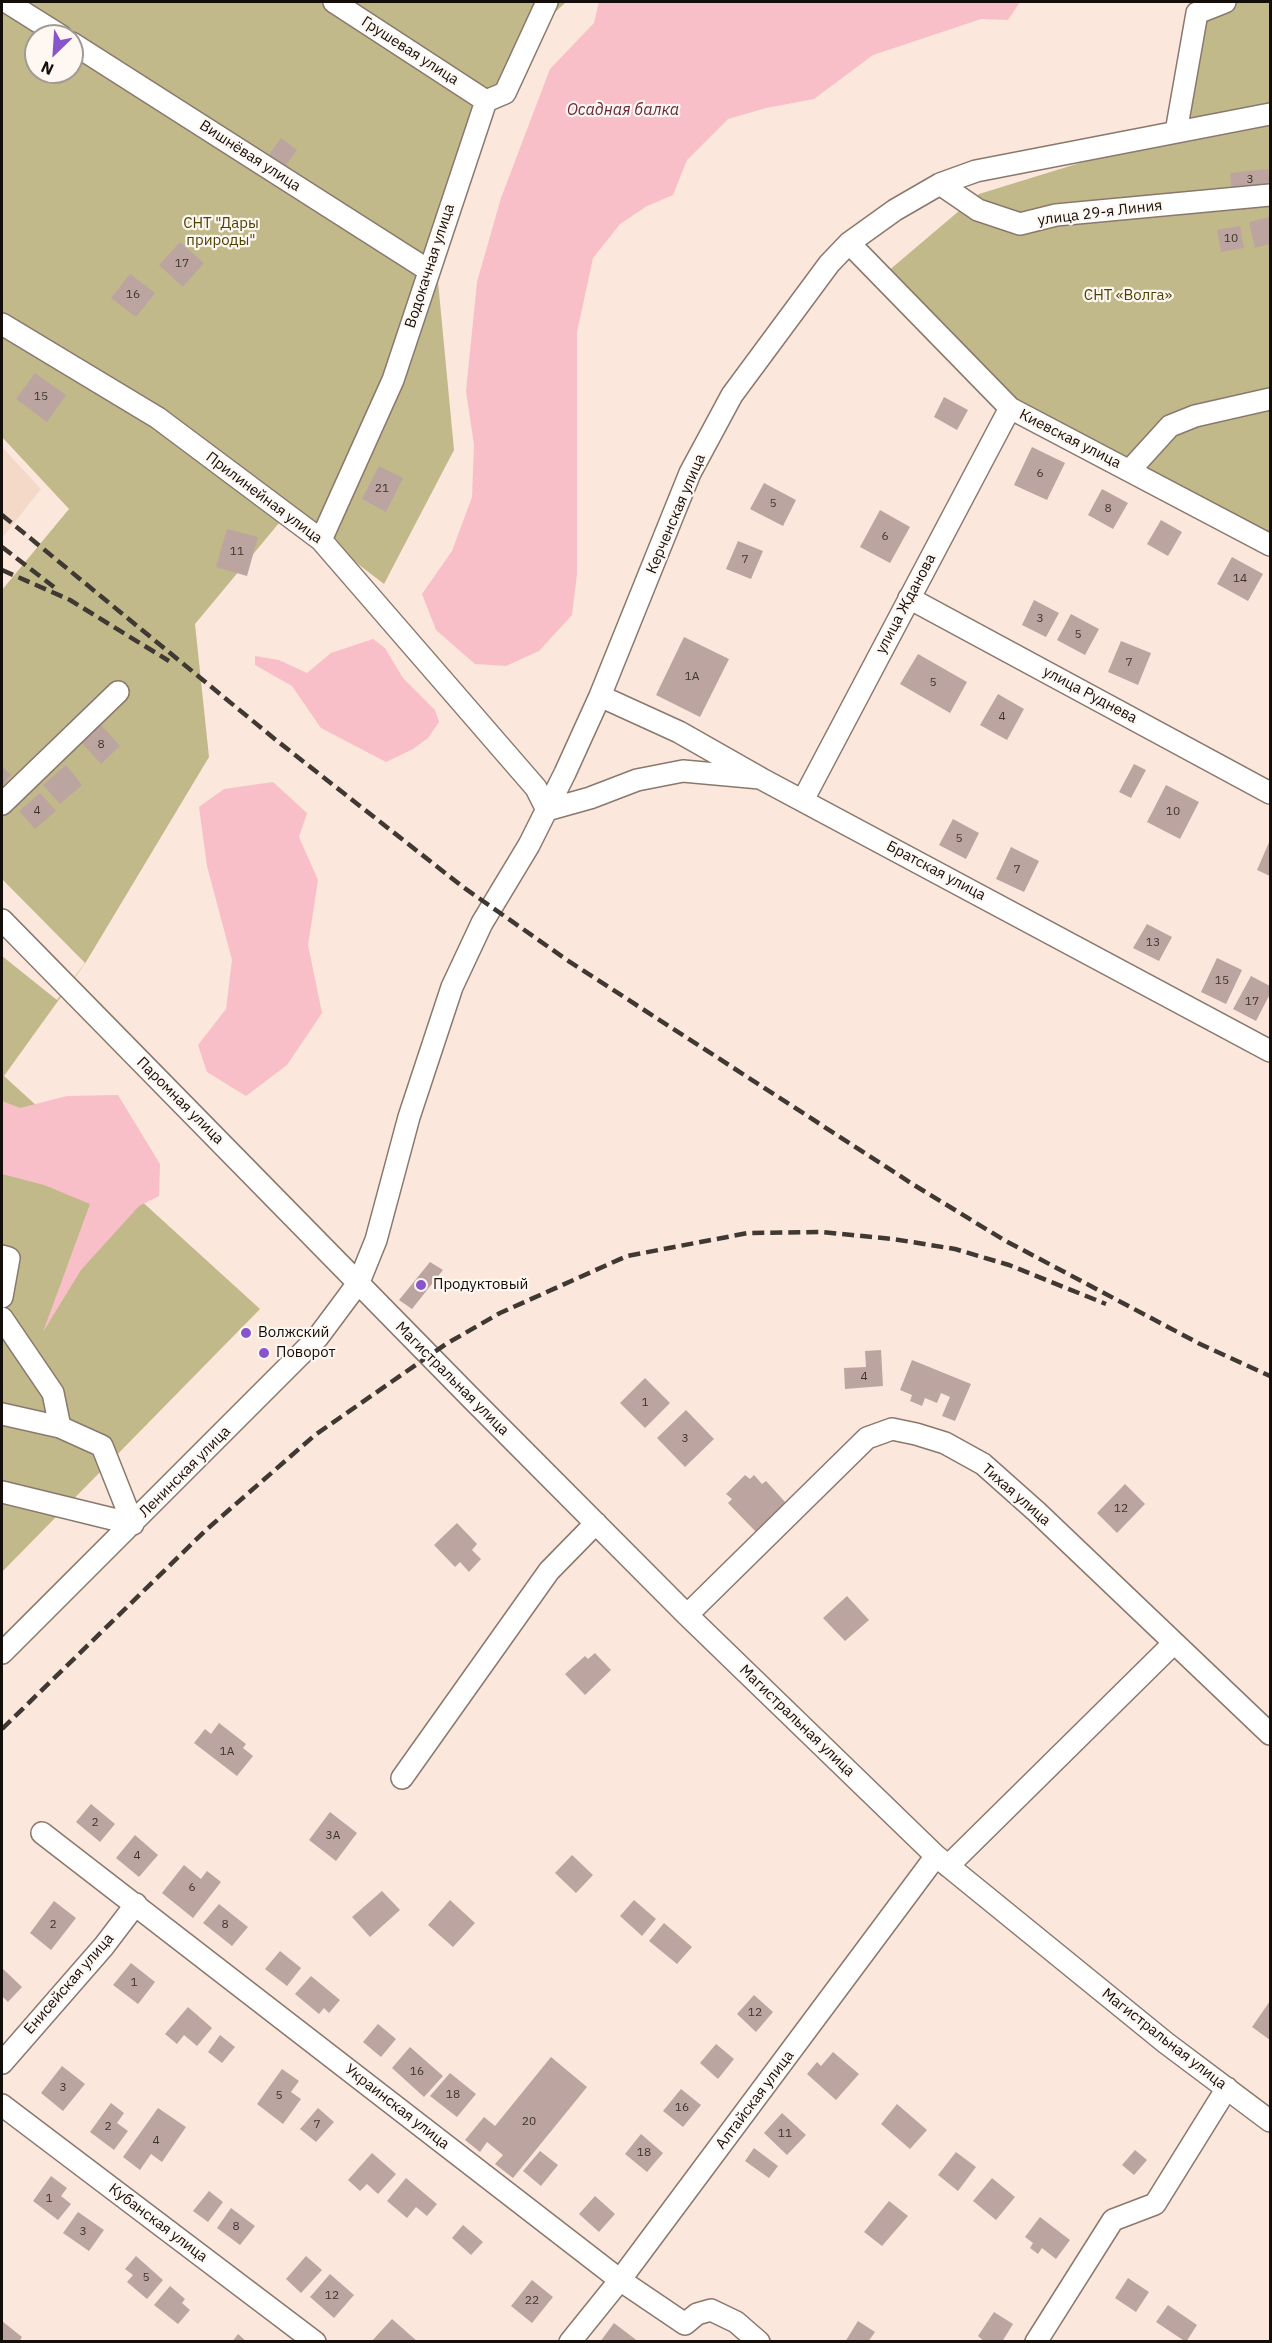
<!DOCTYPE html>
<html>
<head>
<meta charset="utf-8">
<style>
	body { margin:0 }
	#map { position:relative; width:1272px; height:2343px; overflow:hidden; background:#fbe7db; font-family:"IBM Plex Sans",sans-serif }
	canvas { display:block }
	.frame { position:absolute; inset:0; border:3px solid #140e0a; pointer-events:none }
	.north { position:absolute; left:24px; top:24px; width:60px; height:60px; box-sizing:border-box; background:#fff7f2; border:2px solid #a19a95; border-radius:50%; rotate:205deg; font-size:16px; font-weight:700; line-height:24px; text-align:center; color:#140e0a }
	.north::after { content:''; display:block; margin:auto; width:21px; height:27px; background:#8855ce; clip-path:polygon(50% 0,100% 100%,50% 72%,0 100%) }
</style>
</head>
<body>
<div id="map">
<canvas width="1272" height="2343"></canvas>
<div class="frame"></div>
<div class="north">N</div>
</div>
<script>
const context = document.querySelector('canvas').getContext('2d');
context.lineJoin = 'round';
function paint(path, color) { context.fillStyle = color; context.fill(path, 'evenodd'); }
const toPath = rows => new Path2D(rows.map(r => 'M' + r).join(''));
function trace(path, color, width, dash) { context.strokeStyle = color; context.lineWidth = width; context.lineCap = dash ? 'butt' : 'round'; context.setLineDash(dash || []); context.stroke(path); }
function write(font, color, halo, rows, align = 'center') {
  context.font = font + ' "IBM Plex Sans",sans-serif'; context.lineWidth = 4.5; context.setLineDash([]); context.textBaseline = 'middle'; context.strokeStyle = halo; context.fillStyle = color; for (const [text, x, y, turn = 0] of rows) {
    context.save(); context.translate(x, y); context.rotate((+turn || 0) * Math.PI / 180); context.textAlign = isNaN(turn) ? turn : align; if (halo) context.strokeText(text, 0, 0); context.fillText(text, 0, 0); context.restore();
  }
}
paint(toPath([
	[2,447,41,489,2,538]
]), '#f4d9c9');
paint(toPath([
	[2,2,566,2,549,18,493,106,437,271,454,450,384,584,289,511,195,624,209,757,86,962,4,1076,260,1309,2,1572,2,956,57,1000,85,963,2,879,2,590,69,509,2,437],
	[36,36,72,36,72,72,36,72],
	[1217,2,1270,2,1270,534,1017,399,887,272,979,194,1112,153,1184,141,1203,14]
]), '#c2b98a');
paint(toPath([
	[599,2,1020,2,1008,20,981,19,873,55,814,99,766,108,728,119,687,160,673,195,647,206,620,224,593,258,577,332,577,574,572,615,539,651,506,666,475,664,436,630,422,594,452,551,472,497,474,445,466,391,477,282,501,198,550,69,594,23],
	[373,639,385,648,403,678,435,710,439,722,428,738,413,749,386,762,321,728,292,686,255,665,255,656,279,660,307,673,331,653],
	[273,782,307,813,299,837,318,880,308,945,322,1013,287,1065,246,1096,207,1072,198,1045,226,1009,232,960,207,866,199,807,224,789],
	[118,1095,160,1164,159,1196,139,1206,81,1270,43,1332,90,1204,44,1185,2,1174,2,1101,20,1108,67,1096]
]), '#f8bfc8');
paint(toPath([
	[281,138,297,150,284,168,268,156],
	[1268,169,1270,188,1232,192,1230,173],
	[1270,217,1270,244,1255,248,1249,222],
	[1240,226,1244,248,1221,252,1217,230],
	[180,242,204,263,183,287,159,265],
	[130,274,155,293,136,317,111,298],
	[35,373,66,395,47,422,16,399],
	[944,397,968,410,957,430,934,417],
	[1032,447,1065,463,1047,500,1014,485],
	[379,466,403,478,386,512,362,499],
	[764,483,796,500,783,526,750,509],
	[1102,489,1128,503,1113,529,1088,515],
	[880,510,910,527,890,563,860,547],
	[1161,520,1182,532,1168,556,1147,544],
	[227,529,258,537,247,576,216,567],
	[738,541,763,551,751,579,726,569],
	[1232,557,1263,574,1248,601,1217,584],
	[1034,600,1059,613,1046,637,1022,625],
	[1071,614,1099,629,1085,655,1057,640],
	[684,637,729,659,700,717,656,695],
	[1121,641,1151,653,1138,685,1108,672],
	[918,654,967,682,950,713,900,684],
	[998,694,1024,709,1007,740,980,725],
	[101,725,120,746,101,764,82,743],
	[1134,764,1146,770,1131,798,1119,792],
	[66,765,82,785,60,804,43,785],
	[2,766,11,775,2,786],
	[1166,785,1199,802,1180,839,1147,822],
	[40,793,56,811,35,829,19,811],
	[953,819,979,833,966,859,939,845],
	[1270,840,1270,876,1257,870],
	[1011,847,1039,861,1024,892,996,879],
	[1147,924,1172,937,1159,961,1133,948],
	[1217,958,1242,970,1226,1004,1201,992],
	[1251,976,1270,986,1270,994,1256,1021,1233,1009],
	[430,1262,443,1270,412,1309,399,1300],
	[881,1350,883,1386,845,1389,844,1368,866,1367,865,1351],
	[912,1360,971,1384,955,1421,942,1416,950,1397,941,1393,937,1403,925,1398,922,1406,910,1401,912,1395,900,1390],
	[645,1378,670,1403,645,1428,620,1403],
	[686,1410,714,1439,685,1467,657,1438],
	[745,1475,750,1479,754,1475,762,1484,766,1481,786,1503,756,1532,728,1503,732,1499,726,1494],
	[1125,1484,1145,1504,1117,1533,1097,1513],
	[457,1523,477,1544,472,1550,481,1559,469,1572,460,1562,455,1567,434,1545],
	[847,1596,869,1620,845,1641,823,1618],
	[595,1653,611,1670,585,1695,565,1674,585,1656,588,1659],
	[219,1723,246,1744,243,1748,253,1756,237,1776,194,1743,205,1729,211,1734],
	[91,1804,115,1824,100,1842,76,1822],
	[330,1812,357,1833,336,1861,309,1840],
	[135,1835,158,1855,139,1877,116,1858],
	[572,1855,593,1875,576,1893,555,1873],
	[184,1865,201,1879,207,1871,221,1882,193,1918,162,1893],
	[382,1891,400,1910,370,1937,352,1917],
	[450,1900,475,1923,453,1947,428,1925],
	[634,1900,656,1919,642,1936,620,1916],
	[54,1901,76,1918,51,1950,30,1933],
	[219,1904,248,1927,232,1946,203,1923],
	[664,1923,692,1947,677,1964,649,1941],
	[280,1951,301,1968,287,1986,265,1969],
	[131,1963,155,1982,138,2004,113,1985],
	[2,1968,22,1987,8,2002,2,1996],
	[311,1976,340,2000,329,2013,324,2008,319,2014,295,1994],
	[754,1995,773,2012,756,2032,737,2014],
	[1270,2001,1270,2040,1252,2027],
	[188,2007,212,2028,197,2046,184,2035,177,2044,165,2034],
	[378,2024,396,2039,381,2057,363,2042],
	[220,2035,235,2047,222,2063,208,2052],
	[716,2044,734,2059,718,2079,700,2063],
	[410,2047,443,2076,424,2097,392,2068],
	[833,2052,859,2074,836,2100,807,2074,817,2062,821,2066],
	[551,2057,587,2087,513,2178,495,2164,503,2155,487,2142,480,2152,465,2140,484,2117,495,2126],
	[62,2066,85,2084,63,2111,41,2093],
	[282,2069,299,2081,291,2092,301,2099,283,2124,257,2104],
	[450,2073,476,2094,457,2117,430,2096],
	[681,2089,701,2105,683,2127,663,2111],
	[111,2103,124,2113,117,2123,128,2131,114,2150,90,2132],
	[897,2104,927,2130,910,2149,881,2124],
	[158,2108,186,2127,162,2162,151,2154,140,2170,123,2157],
	[318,2108,334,2122,316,2142,300,2129],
	[782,2113,806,2135,787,2155,764,2133],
	[641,2134,663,2153,647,2172,625,2154],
	[754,2148,778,2166,769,2178,745,2161],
	[1135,2150,1147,2160,1134,2175,1122,2165],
	[540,2151,558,2165,541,2186,523,2171],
	[956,2152,976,2167,958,2191,938,2175],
	[372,2153,396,2174,378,2194,367,2184,360,2191,348,2180],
	[51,2176,67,2188,61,2196,71,2204,58,2220,33,2201],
	[406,2178,437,2204,427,2216,416,2207,407,2218,387,2201],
	[992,2178,1015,2197,996,2220,973,2201],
	[209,2191,223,2202,208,2222,193,2211],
	[595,2196,615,2214,599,2232,579,2214],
	[889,2201,908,2216,882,2246,864,2232],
	[231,2208,255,2226,240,2245,217,2228],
	[78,2212,104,2230,89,2251,63,2233],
	[1040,2217,1070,2240,1056,2259,1042,2248,1038,2254,1030,2248,1033,2243,1025,2237],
	[463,2225,483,2242,471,2255,452,2238],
	[136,2256,163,2280,147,2299,127,2282,133,2275,125,2269],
	[306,2256,322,2270,301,2293,286,2279],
	[330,2274,354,2295,334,2318,310,2297],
	[1128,2278,1149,2292,1136,2312,1115,2298],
	[532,2280,553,2297,532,2323,511,2306],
	[170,2286,185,2299,182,2303,190,2310,178,2324,154,2305],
	[1168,2305,1197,2325,1186,2342,1156,2322],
	[994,2312,1013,2324,1002,2342,985,2342,978,2336],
	[392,2319,418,2342,371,2342],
	[2,2321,22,2337,19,2342,2,2342],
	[858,2321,875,2332,868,2342,845,2342],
	[614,2323,639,2342,600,2342],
	[238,2334,247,2342,232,2342]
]), '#bca5a1');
const minor = toPath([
	[7,2,61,36],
	[334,2,486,101],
	[72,43,428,270],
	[1176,132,1197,13,1225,2],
	[940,184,978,210,1020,224,1056,215,1270,195],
	[849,243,1010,408,1270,545],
	[2,324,158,418,321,540,536,788,547,810,590,798,637,780,683,771,760,778],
	[1130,470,1170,426,1195,416,1270,399],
	[321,540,393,380,486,101,505,93,547,2],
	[909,598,1270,793],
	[600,696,679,732,760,778,1270,1051],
	[803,800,1010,408],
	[2,804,118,692],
	[2,920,472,1399,687,1615,936,1856,1166,2043,1270,2121],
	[2,1256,9,1258,2,1297],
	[2,1318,53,1393,60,1427],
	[2,1414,60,1427,102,1446,133,1524],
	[2,1492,133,1524],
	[687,1615,867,1438,892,1429,916,1434,945,1443,983,1464,1037,1512,1270,1734],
	[2,1653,318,1337,359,1282,376,1240,409,1117,452,987,482,923,529,845,565,773,600,696,690,473,732,395,829,264,849,243,895,210,940,184,976,171,1270,114],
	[402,1778,549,1571,596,1523],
	[42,1833,620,2280,685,2324,697,2314,711,2310,736,2322,759,2342],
	[948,1866,1174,1643],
	[2,2063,104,1946,136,1904],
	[2,2105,315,2342],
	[570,2342,620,2280,936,1856],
	[1036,2342,1113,2220,1155,2204,1227,2088]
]);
trace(minor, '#8a786d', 24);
trace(minor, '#fff', 21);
trace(toPath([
	[2,515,276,740,463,887,567,960,914,1185,1004,1240,1200,1344,1270,1376],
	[2,547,54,587],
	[2,570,70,600,169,661],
	[2,1729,206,1530,315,1435,446,1344,500,1313,627,1256,748,1233,822,1232,893,1239,955,1249,1009,1265,1106,1304]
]), '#403832', 4.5, [12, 6]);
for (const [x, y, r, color] of [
	[421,1285,6,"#8855ce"],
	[246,1333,6,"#8855ce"],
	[264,1353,6,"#8855ce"]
]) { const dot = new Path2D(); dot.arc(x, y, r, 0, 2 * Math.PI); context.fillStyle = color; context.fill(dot); trace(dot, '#fff7f2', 2); }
write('12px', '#3e3430', null, [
	["3",1250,180],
	["10",1231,239],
	["17",182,264],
	["16",133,295],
	["15",41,397],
	["6",1040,474],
	["21",382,489],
	["5",773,504],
	["8",1108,509],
	["6",885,537],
	["11",237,552],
	["7",745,560],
	["14",1240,579],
	["3",1040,619],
	["5",1078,635],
	["7",1129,663],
	["1А",692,677],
	["5",933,683],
	["4",1002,717],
	["8",101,745],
	["4",37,811],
	["10",1173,812],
	["5",959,839],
	["7",1017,870],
	["13",1153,943],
	["15",1222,981],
	["17",1252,1002],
	["4",864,1377],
	["1",645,1403],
	["3",685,1439],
	["12",1121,1509],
	["1А",227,1752],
	["2",95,1823],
	["3А",333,1836],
	["4",137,1856],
	["6",192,1888],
	["2",53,1925],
	["8",225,1925],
	["1",134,1983],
	["12",755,2013],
	["16",417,2072],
	["3",63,2088],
	["18",453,2095],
	["5",279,2096],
	["16",682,2108],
	["20",529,2122],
	["7",317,2125],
	["2",108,2127],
	["11",785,2134],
	["4",156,2141],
	["18",644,2153],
	["1",49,2199],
	["8",236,2227],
	["3",83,2232],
	["5",146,2278],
	["12",332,2296],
	["22",532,2301]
]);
write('15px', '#140e0a', '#fff7f2', [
	["Грушевая улица",410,51,33],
	["Вишнёвая улица",250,156,33],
	["улица 29-я Линия",1100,213,-7],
	["Водокачная улица",430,266,-72],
	["Киевская улица",1070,439,27],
	["Прилинейная улица",264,498,37],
	["Керченская улица",676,514,-67],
	["улица Жданова",906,604,-62],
	["улица Руднева",1090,695,28],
	["Братская улица",936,871,28],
	["Паромная улица",180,1101,45],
	["Магистральная улица",452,1379,45],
	["Ленинская улица",185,1472,-45],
	["Тихая улица",1016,1495,41],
	["Магистральная улица",797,1721,44],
	["Енисейская улица",69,1984,-49],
	["Магистральная улица",1164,2039,38],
	["Алтайская улица",755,2100,-53],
	["Украинская улица",397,2107,38],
	["Кубанская улица",158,2223,37]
]);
write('15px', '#4c4202', '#fff7f2', [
	["СНТ \"Дары",221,224],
	["природы\"",221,241],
	["СНТ «Волга»",1128,296]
]);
write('15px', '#140e0a', '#fff7f2', [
	["Продуктовый",433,1285],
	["Волжский",258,1333],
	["Поворот",276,1353]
], 'left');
write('italic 16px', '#682636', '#fff7f2', [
	["Осадная балка",623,110]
]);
</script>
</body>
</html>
